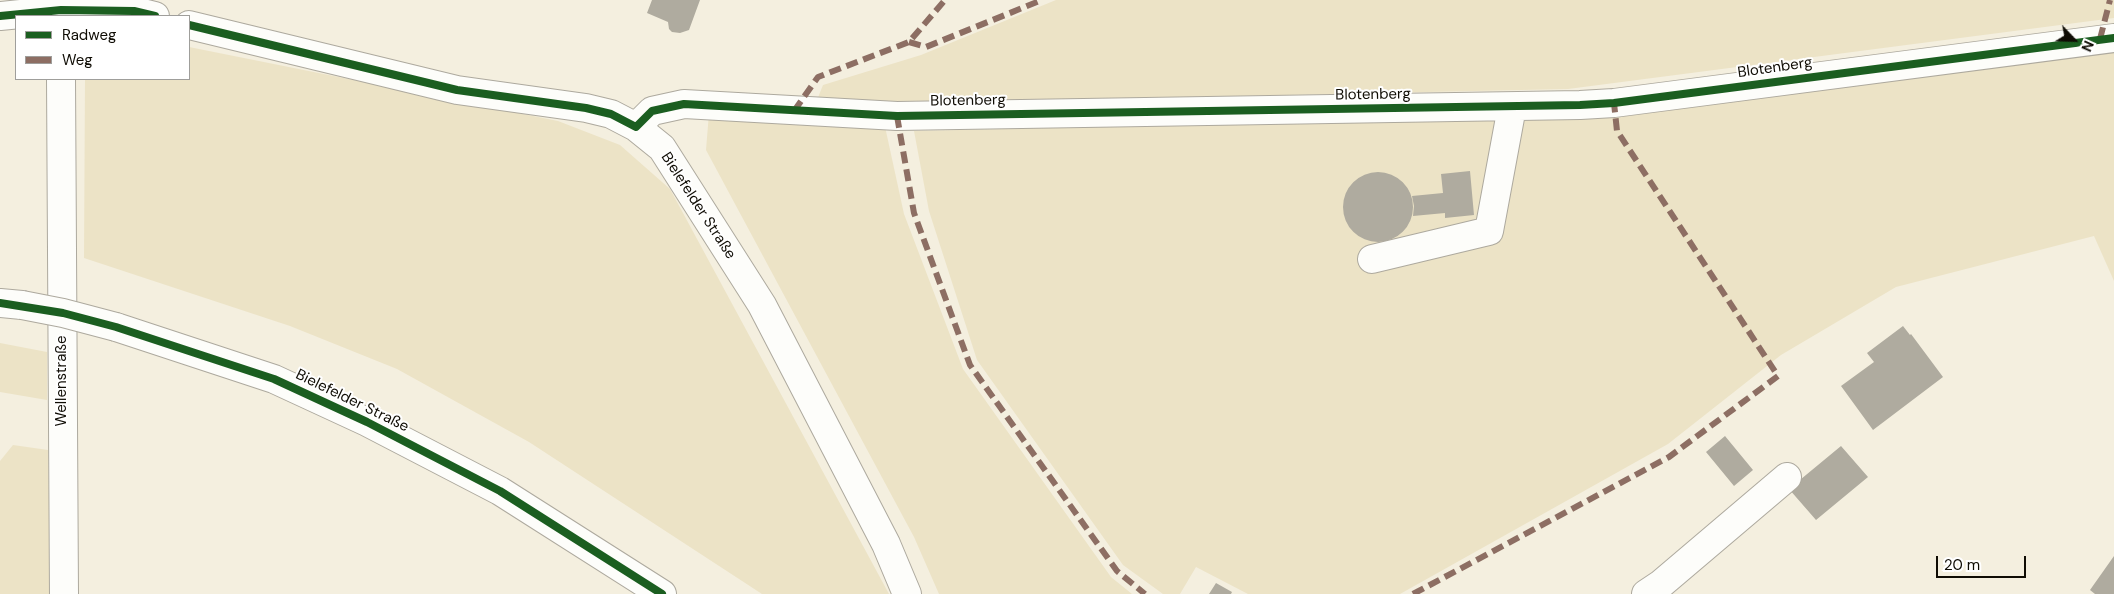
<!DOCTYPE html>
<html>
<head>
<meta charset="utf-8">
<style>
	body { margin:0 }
	#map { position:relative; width:2114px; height:594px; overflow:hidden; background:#f4efdf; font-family:"DM Sans",sans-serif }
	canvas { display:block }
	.legend { position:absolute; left:15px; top:15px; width:175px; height:65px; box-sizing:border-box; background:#fff; border:1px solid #9f9e9b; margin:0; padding:6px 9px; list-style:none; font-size:15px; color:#0f0c04 }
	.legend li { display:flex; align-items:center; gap:10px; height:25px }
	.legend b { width:25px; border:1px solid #9f9e9b }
	.north { position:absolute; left:2049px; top:15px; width:50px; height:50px; -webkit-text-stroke:4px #fff; paint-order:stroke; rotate:114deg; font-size:14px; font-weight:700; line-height:20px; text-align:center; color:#0f0c04 }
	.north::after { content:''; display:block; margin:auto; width:18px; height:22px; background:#0f0c04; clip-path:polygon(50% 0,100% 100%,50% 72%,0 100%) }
	.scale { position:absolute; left:1936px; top:556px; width:90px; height:22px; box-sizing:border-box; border:2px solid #0f0c04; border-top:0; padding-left:6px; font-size:15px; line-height:18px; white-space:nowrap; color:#0f0c04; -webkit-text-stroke:4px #fff; paint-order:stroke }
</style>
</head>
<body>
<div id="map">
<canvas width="2114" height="594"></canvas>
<ul class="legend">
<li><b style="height:6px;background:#1b5e20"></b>Radweg</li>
<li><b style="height:6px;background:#8d6e63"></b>Weg</li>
</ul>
<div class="north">N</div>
<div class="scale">20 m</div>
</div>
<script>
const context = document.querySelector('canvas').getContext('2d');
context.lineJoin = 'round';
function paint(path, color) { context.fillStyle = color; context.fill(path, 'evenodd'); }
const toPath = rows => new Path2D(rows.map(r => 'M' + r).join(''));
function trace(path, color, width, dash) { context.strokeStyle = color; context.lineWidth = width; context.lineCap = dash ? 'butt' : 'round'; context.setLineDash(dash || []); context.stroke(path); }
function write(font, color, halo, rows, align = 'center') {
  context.font = font + ' "DM Sans",sans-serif'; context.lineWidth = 4; context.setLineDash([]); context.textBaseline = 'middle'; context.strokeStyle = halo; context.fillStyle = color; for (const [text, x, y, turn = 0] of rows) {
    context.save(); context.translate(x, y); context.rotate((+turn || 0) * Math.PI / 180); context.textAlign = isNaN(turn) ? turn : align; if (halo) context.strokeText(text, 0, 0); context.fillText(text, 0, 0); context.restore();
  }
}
paint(toPath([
	[1056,0,2114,0,2114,18,1568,89,909,103,817,100,823,85,921,55],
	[189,47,558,121,620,145,670,189,889,594,762,594,529,442,397,369,290,326,84,258,85,79,189,79],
	[2114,50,2114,281,2094,236,1896,287,1781,355,1668,444,1400,594,1248,594,1196,567,1180,594,1163,594,1123,565,977,360,929,211,914,131,1629,115,2097,51],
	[709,113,884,122,904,214,963,369,1111,577,1132,594,939,594,914,537,706,150],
	[0,343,47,352,47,400,0,392],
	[13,445,48,450,51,594,0,594,0,461]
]), '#ece3c6');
paint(toPath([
	[652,0,700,0,689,30,680,33,672,32,669,29,668,22,647,13],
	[1470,171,1474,215,1445,218,1445,213,1413,216,1414,206,1412,196,1443,193,1441,174],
	'1343 207a35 35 0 1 1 70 0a35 35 0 1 1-70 0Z',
	[1903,326,1910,335,1911,334,1943,377,1873,430,1841,386,1874,362,1867,353],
	[1725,436,1753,470,1734,486,1706,452],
	[1841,446,1868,477,1816,520,1789,489],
	[2114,556,2114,594,2095,594,2090,590],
	[1216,583,1232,592,1231,594,1209,594]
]), '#afab9f');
const minor = toPath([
	[0,16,61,10,134,11,155,16],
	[189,25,457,90,586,108,611,114,636,127,662,148,762,305,886,544,907,594],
	[61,79,64,594],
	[636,127,652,111,684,104,897,116,1580,105,1614,103,2114,38],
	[1372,259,1489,231,1512,107],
	[1646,594,1661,584,1787,477]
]);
const major = toPath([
	[0,303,22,305],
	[116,327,274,379,367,422,500,491,662,594]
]);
trace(minor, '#ada99e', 30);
trace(major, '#ada99e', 30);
trace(minor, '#fdfdfa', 28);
trace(major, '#fdfdfa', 28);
const majorBridge = toPath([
	[22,305,63,313,116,327]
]);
trace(majorBridge, '#ada99e', 30, []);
trace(majorBridge, '#fdfdfa', 28);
trace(toPath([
	[2100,39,2110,0],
	[909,42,926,47,1042,0],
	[794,111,818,77,909,42,945,0],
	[897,116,914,213,970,365,1117,571,1145,594],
	[1413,594,1669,457,1778,376,1617,131,1614,103]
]), '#8d6e63', 6, [12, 6]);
trace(toPath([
	[0,16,61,10,134,11,155,16],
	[189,25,457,90,586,108,611,114,636,127,652,111,684,104,897,116,1580,105,1614,103,2114,38],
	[0,303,63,313,116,327,274,379,367,422,500,491,662,594]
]), '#1b5e20', 8);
write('15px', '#0f0c04', '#fff', [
	["Blotenberg",1775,68,-8],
	["Blotenberg",1373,95,-1],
	["Blotenberg",968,101,-1],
	["Bielefelder Straße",698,206,57],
	["Wellenstraße",62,381,-90],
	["Bielefelder Straße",352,401,26]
]);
</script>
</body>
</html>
